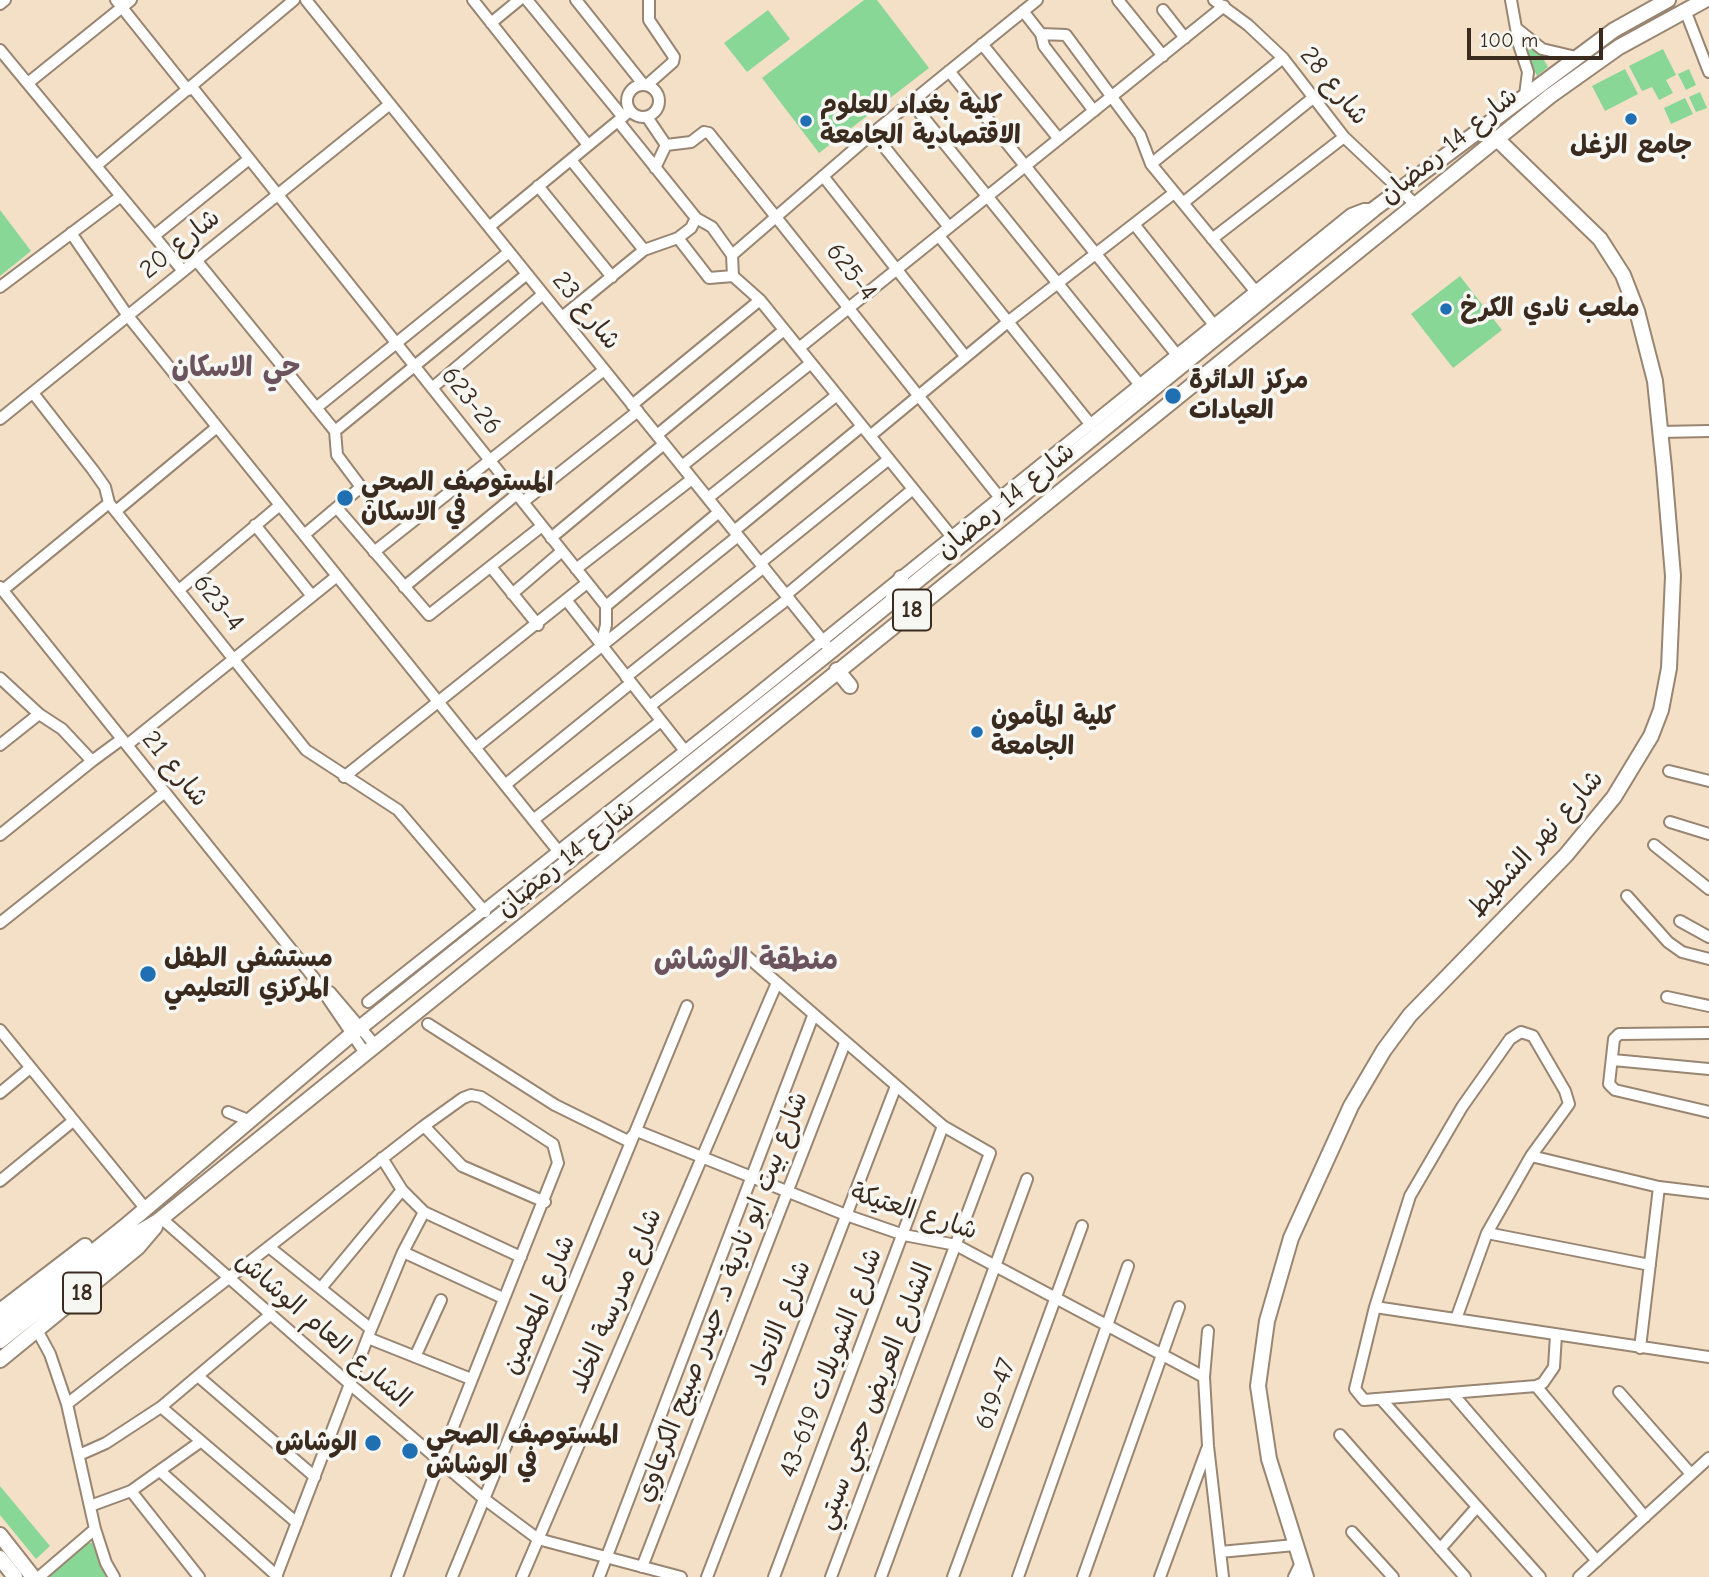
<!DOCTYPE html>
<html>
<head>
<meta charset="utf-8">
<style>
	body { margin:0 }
	#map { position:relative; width:1709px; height:1577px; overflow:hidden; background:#f4e0c7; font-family:"Comic Neue",sans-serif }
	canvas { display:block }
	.scale { position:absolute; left:1467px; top:28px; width:136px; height:32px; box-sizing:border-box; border:4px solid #3b2a1e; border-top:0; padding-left:9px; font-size:21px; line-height:24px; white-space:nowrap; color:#3b2a1e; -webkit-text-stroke:5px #f6f6f2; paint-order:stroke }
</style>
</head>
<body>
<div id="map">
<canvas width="1709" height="1577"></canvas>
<div class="scale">100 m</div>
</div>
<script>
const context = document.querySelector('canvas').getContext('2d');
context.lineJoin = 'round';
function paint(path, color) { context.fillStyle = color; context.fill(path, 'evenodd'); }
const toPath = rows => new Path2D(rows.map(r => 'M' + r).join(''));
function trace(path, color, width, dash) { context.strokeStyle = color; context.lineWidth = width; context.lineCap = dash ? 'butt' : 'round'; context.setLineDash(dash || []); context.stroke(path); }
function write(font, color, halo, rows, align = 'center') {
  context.font = font + ' "Comic Neue","Playpen Sans Arabic",sans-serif'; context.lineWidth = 7; context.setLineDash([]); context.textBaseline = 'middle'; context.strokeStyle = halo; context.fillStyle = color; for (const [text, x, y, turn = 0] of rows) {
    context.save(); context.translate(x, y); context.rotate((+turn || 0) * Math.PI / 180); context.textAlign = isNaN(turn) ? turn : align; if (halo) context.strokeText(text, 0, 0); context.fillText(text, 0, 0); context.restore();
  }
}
paint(toPath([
	[864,0,877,0,929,68,819,153,762,78],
	[768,10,790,39,747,72,724,43],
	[1526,46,1540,53,1548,67,1537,76,1524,47],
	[1663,49,1676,75,1666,80,1673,93,1659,100,1652,87,1642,91,1629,66],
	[1625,69,1638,94,1605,111,1592,86],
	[1689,69,1696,85,1686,90,1678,74],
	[1700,92,1707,108,1696,112,1689,97],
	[1685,98,1693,114,1671,124,1664,108],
	[0,210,31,251,0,276],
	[1460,276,1502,330,1453,368,1411,314],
	[0,1486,50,1546,36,1559,0,1515],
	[88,1543,92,1543,106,1577,48,1577]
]), '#88d796');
const minor = toPath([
	[116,0,188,90],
	[306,0,827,646],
	[473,0,588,145],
	[527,0,623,117],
	[576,0,643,84],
	[1118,0,1163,56],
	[1214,0,1248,25,1283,58,1344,137,1415,204],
	[1511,0,1519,45,1528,72,1525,95],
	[0,4,5,0],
	[1163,10,1185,38],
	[1685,10,1709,72],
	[1023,11,1041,34,1044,46,1094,111],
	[491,23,519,0],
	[1516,28,1542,49,1576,57],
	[1041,34,1066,35,1140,135,1151,164,1256,292],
	[982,44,1059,139],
	[0,50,183,271],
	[949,71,1177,355],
	[28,83,131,0],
	'627 101a16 16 0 1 1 32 0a16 16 0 1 1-32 0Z',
	[647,85,673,62,674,57,649,20,649,0],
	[192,87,606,606,606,625,601,645],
	[911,102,1140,385],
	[647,117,666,145],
	[618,121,696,218,712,227,732,255,733,276,760,300,952,537],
	[873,133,949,227],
	[571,160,644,250],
	[1151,164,1283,58],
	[96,166,294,0],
	[655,168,666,145,691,142,704,132,709,133,1000,498],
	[823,176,965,356],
	[538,186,612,277],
	[1183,203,1314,97],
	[1134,224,1214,325],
	[489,227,630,111],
	[71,233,128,316,559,852],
	[154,236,249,159],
	[939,236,1091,425],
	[678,238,709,278,733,276],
	[1212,239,1344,137],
	[732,255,873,133,1037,0],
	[196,260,335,431,337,455,361,487,304,535],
	[0,287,121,196],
	[562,317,644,250,678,238,691,228,696,218],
	[799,348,1224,6],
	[432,388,543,294],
	[33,393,93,470,105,487,109,503,306,750,398,810,485,912],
	[632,405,760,300],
	[316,408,509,252],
	[0,419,390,104],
	[335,431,527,274],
	[1660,432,1709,431],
	[657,435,784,330],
	[870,436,1009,321,1174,193],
	[682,466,811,363],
	[708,498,837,395],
	[523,502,638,411],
	[337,508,429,615,542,526],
	[116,511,217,427],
	[255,525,312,596],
	[734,531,862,426],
	[551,538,664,444],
	[374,552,604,370],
	[760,563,889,459],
	[491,567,538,625],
	[576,569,692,479],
	[0,587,314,978,365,1053],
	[404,587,517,494],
	[3,590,109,503],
	[179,590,280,505],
	[512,594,562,551],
	[786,595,913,489],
	[567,601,685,751],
	[606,606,719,512],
	[626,677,764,567],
	[0,678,39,714,0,745],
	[650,706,789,598],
	[127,745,337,576],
	[475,748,738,536],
	[92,761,122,739],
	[1669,771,1709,781],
	[344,777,587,583],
	[505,785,631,683],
	[533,820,661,721],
	[1670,822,1709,834],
	[0,835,92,761,62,729,39,714],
	[1654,845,1709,889],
	[1627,896,1668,942,1682,952,1709,959],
	[1680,921,1709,937],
	[0,923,165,792],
	[737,952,743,953,943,1126,990,1153,831,1577],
	[330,992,375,1045],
	[1667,997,1709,1006],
	[368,1002,749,700,1351,214,1364,209,1374,209],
	[428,1024,555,1105,628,1141,635,1133],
	[0,1030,145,1208],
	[1709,1033,1619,1034,1614,1039,1609,1084,1615,1090,1709,1112],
	[1613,1060,1709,1069],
	[0,1093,30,1068],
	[228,1112,248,1120],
	[424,1126,462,1166,545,1202],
	[637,1131,846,1215,904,1235,956,1245,1204,1377],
	[1531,1156,1659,1187,1709,1193],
	[382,1158,402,1190,424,1212,521,1257],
	[0,1181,73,1121],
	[161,1218,351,1385,483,1498,538,1539,681,1577],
	[1487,1233,1650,1265],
	[269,1247,371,1329],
	[403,1252,503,1298],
	[321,1288,402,1190],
	[1375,1307,1709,1357],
	[1456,1319,1487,1233,1531,1156,1569,1104,1565,1091,1533,1036,1521,1032,1510,1039,1462,1107,1410,1196,1375,1307,1355,1389,1364,1400,1536,1386,1543,1383,1554,1367,1556,1335],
	[37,1330,50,1354,67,1404,95,1529,106,1563,114,1577],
	[1208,1331,1204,1377,1208,1446,1223,1577],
	[368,1338,471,1379],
	[1640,1348,1659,1187],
	[415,1357,441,1300],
	[199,1377,315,1477],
	[1536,1386,1645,1517],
	[1619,1392,1691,1474],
	[1452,1393,1597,1561],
	[1381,1399,1540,1577],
	[67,1404,424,1126,463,1098,471,1095,481,1097,553,1144,558,1163,440,1460,397,1577],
	[161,1407,297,1523],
	[1340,1435,1465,1577],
	[79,1455,106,1443,161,1407,271,1314],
	[160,1471,277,1576],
	[131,1491,199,1577],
	[90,1506,131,1491,200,1442],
	[1352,1532,1393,1577],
	[1440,1549,1477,1507],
	[1220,1552,1295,1545],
	[642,1567,845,1043],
	[39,1577,95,1529],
	[276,1577,371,1329,403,1252,424,1212],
	[452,1577,687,1006],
	[522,1577,776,985],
	[599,1577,813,1016],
	[707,1577,896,1086],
	[774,1577,943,1126],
	[881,1577,1027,1179],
	[953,1577,1082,1226],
	[1018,1577,1128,1266],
	[1083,1577,1179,1307],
	[1160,1577,1207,1449],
	[1294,1577,1301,1563],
	[1579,1577,1709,1458]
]);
const major = toPath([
	[891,603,901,578],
	[837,670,850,686],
	[0,1311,85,1246],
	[0,1326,123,1228,352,1034,831,651,1374,209,1614,30,1668,0],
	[0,1341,131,1237,158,1221,1550,96,1619,47,1705,0],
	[0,1360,138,1247,155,1227],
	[0,1535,33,1577],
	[0,1558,15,1577],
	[1306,1577,1269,1459,1258,1386,1267,1321,1291,1238,1351,1106,1384,1050,1410,1015,1566,855,1614,797,1651,736,1661,710,1669,668,1673,576,1664,468,1655,381,1637,311,1623,275,1600,239,1497,139]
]);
trace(minor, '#988572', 14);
trace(major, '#988572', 18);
trace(minor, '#fff', 10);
trace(major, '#fff', 14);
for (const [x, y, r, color] of [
	[1631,119,7,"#1f6fb2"],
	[806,121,7,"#1f6fb2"],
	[1446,309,7,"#1f6fb2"],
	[1173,396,9,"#1f6fb2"],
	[345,498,9,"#1f6fb2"],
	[977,732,7,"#1f6fb2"],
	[148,974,9,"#1f6fb2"],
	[373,1443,9,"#1f6fb2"],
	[410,1451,9,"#1f6fb2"]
]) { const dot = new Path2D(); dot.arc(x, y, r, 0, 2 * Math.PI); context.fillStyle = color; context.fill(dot); trace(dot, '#f6f6f2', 2.5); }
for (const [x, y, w] of [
	[912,610,38],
	[82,1293,38]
]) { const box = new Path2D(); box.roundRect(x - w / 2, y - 20.5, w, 41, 5); context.fillStyle = '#f6f6f2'; context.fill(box); trace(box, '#3b2a1e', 2); }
write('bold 24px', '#3b2a1e', null, [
	["18",912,610],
	["18",82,1293]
]);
write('26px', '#3b2a1e', '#f6f6f2', [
	["شارع 28",1334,86,51],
	["شارع 14 رمضان",1449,146,-39],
	["شارع 20",180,244,-39],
	["625-4",851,272,52],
	["شارع 23",586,311,51],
	["623-26",471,401,51],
	["شارع 14 رمضان",1006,501,-39],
	["623-4",218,603,51],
	["شارع 21",175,769,51],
	["شارع نهر الشطيط",1536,844,-48],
	["شارع 14 رمضان",566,859,-39],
	["شارع العتيکة",914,1212,18],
	["شارع بيت ابو نادية د. حيدر صبيح الكرعاوي",722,1297,-69],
	["شارع مدرسة الخلد",616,1301,-67],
	["شارع المعلمين",539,1305,-67],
	["شارع الاتحاد",780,1323,-69],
	["الشارع العام الوشاش",323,1330,41],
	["شارع الشويلات 619-43",831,1363,-69],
	["619-47",996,1394,-70],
	["الشارع العريض حجي سبتي",875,1396,-69]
]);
write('bold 26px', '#3b2a1e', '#f6f6f2', [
	["كلية بغداد للعلوم",820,106],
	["الاقتصادية الجامعة",820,136],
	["جامع الزغل",1631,146,"center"],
	["ملعب نادي الكرخ",1460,309],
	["مركز الدائرة",1189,381],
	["العيادات",1189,411],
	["المستوصف الصحي",361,483],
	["في الاسكان",361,513],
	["كلية المأمون",991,717],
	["الجامعة",991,747],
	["مستشفى الطفل",164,959],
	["المركزي التعليمي",164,989],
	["المستوصف الصحي",426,1436],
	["في الوشاش",426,1466],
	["الوشاش",357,1443,"right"]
], 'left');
write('bold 28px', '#6b545d', '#f6f6f2', [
	["حي الاسكان",236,368]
]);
write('bold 30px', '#6b545d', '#f6f6f2', [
	["منطقة الوشاش",746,961]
]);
</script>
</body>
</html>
